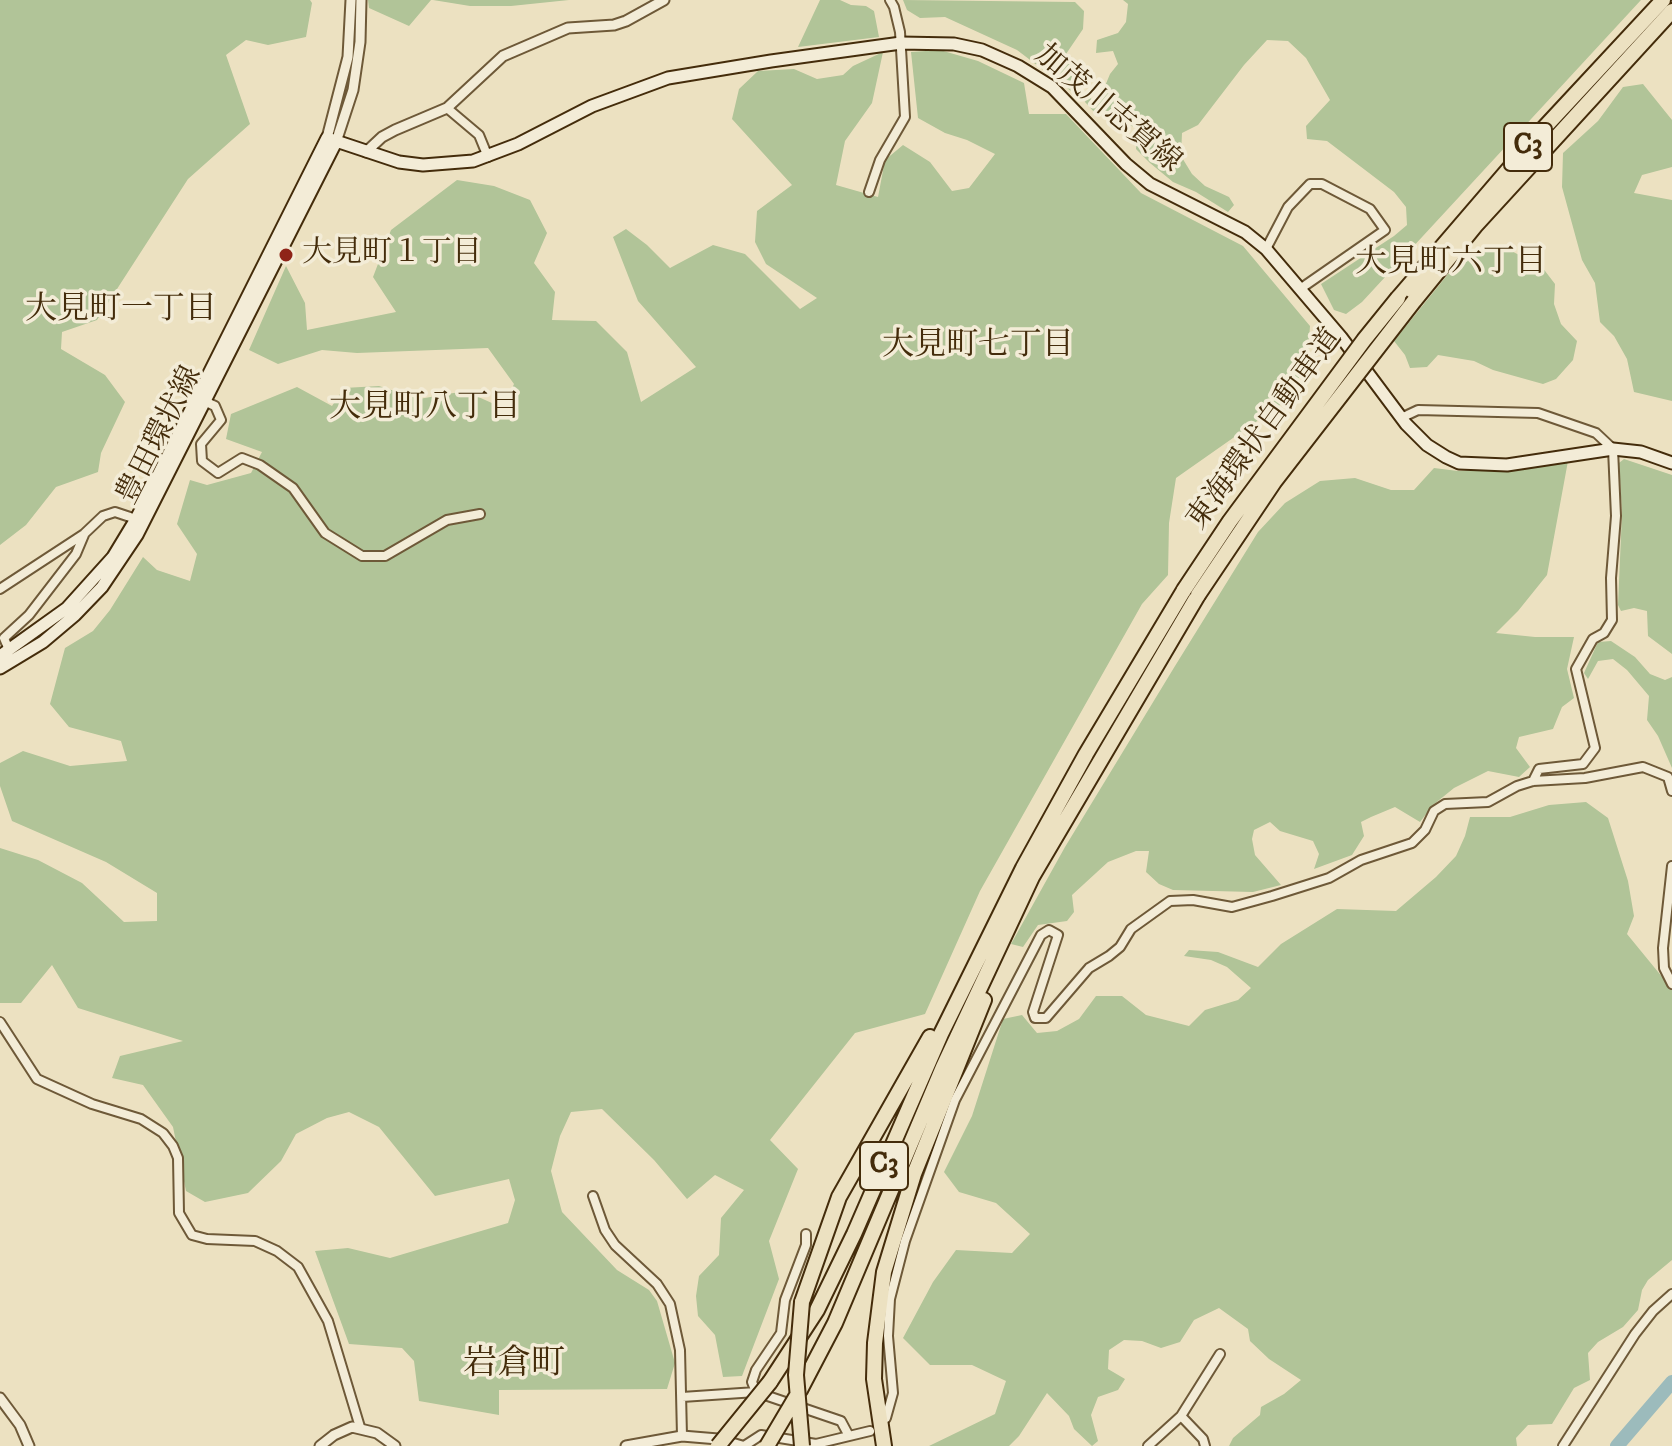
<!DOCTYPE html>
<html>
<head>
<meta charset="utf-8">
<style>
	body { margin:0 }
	canvas { display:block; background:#ece1c1 }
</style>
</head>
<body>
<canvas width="1672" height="1446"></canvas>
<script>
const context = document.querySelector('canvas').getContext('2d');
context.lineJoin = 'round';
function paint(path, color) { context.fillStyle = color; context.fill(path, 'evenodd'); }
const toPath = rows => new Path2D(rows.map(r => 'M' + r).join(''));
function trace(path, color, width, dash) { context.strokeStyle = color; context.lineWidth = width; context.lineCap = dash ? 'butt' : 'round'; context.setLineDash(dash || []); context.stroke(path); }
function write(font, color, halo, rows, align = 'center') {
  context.font = font + ' "IM FELL DW Pica","Noto Serif JP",serif'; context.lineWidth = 7; context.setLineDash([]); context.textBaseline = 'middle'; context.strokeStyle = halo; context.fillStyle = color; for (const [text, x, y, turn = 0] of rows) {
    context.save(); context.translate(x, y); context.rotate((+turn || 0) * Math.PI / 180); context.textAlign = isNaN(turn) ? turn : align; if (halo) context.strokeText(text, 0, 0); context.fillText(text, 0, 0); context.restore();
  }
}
paint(toPath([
	[0,0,310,0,312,3,306,37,268,45,246,40,226,55,250,124,188,179,97,320,62,332,61,349,105,375,125,402,101,453,98,472,56,487,26,525,0,545],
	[368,0,431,0,409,26,369,8],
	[433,0,569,0,511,6,470,6],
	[820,0,840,0,851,5,866,6,874,11,879,37,798,47],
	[903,0,1075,2,1084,11,1083,29,1066,54,1077,73,1071,91,1017,50,945,17,920,18,907,10],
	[1123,0,1641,0,1362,302,1346,314,1334,310,1321,284,1394,236,1407,225,1406,207,1394,192,1327,141,1307,139,1306,126,1330,100,1306,58,1288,41,1267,40,1244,65,1198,125,1182,133,1181,156,1192,174,1205,186,1229,197,1234,205,1228,212,1196,192,1173,182,1150,163,1136,149,1137,128,1095,113,1085,102,1087,96,1098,103,1110,74,1118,64,1113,51,1096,53,1097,40,1118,33,1126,22,1128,4],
	[940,50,978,61,1024,83,1029,114,1066,114,1141,193,1243,246,1310,326,1307,366,1280,405,1176,478,1169,523,1168,575,1142,604,980,891,925,1014,855,1033,770,1140,798,1169,769,1241,779,1279,742,1376,723,1377,715,1335,698,1316,696,1296,699,1276,719,1255,721,1218,744,1190,715,1175,687,1199,654,1160,602,1109,571,1112,560,1136,551,1171,562,1212,617,1270,649,1290,657,1301,675,1363,667,1389,499,1390,499,1415,419,1401,414,1361,402,1348,349,1344,315,1251,348,1248,390,1258,508,1223,515,1200,509,1179,435,1196,379,1127,349,1112,327,1118,296,1134,281,1161,248,1193,205,1202,186,1191,173,1127,143,1085,112,1078,120,1056,183,1041,78,1008,52,965,21,1003,0,1003,0,848,38,860,82,883,124,922,157,921,157,893,106,862,12,821,0,786,0,763,23,751,70,766,127,761,121,741,69,727,50,704,65,648,93,631,110,610,143,557,157,570,190,581,197,554,177,524,190,480,207,485,251,473,262,452,226,439,231,414,297,387,332,406,344,388,379,386,419,399,465,391,503,408,514,384,488,348,357,353,322,350,278,364,249,350,286,266,305,303,307,330,396,312,373,277,391,230,457,180,494,186,530,200,547,233,534,263,555,292,552,320,596,321,627,352,641,402,696,367,638,301,613,237,626,229,647,245,670,268,713,245,745,254,800,309,817,298,766,264,755,242,757,211,792,185,732,119,739,89,758,71,794,69,817,79,843,75,853,66,883,52,872,103,845,141,836,185,878,197,885,160,903,145,930,162,952,191,969,188,995,154,967,140,945,133,918,118,911,52],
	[1643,84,1672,120,1672,167,1642,175,1634,193,1672,200,1672,401,1634,392,1627,359,1614,336,1600,322,1595,283,1582,260,1562,187,1563,153,1598,121,1623,87],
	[1500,245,1542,267,1555,284,1554,304,1561,324,1577,341,1573,360,1556,379,1543,384,1493,370,1474,361,1438,355,1427,367,1410,368,1405,355,1394,341,1465,253],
	[1624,459,1672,475,1672,654,1648,636,1647,611,1634,608,1621,611,1618,605,1622,513,1619,463],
	[1568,461,1547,575,1518,611,1496,633,1535,637,1574,637,1567,669,1574,698,1562,707,1553,729,1519,737,1516,748,1530,767,1519,777,1488,771,1454,788,1433,805,1420,822,1395,807,1371,817,1361,822,1364,836,1352,855,1314,869,1319,854,1313,841,1280,831,1270,822,1254,830,1252,839,1255,855,1281,885,1253,892,1173,890,1159,884,1146,872,1149,851,1136,851,1108,862,1072,895,1074,912,1067,921,1038,925,1023,947,1011,944,1065,847,1175,666,1258,532,1285,503,1320,481,1355,478,1391,490,1414,490,1434,468,1458,471,1535,467],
	[1611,641,1635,657,1650,674,1665,680,1672,677,1672,768,1658,736,1647,720,1649,696,1627,670,1613,659,1598,661,1588,679,1584,673,1598,642],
	[1586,802,1608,818,1628,881,1634,916,1627,934,1672,989,1672,1260,1648,1280,1642,1290,1638,1310,1623,1327,1598,1342,1588,1353,1590,1380,1574,1388,1552,1424,1528,1425,1516,1438,1517,1446,1229,1446,1233,1438,1260,1415,1261,1407,1284,1394,1301,1380,1269,1359,1250,1341,1248,1329,1219,1308,1194,1320,1180,1342,1161,1348,1142,1341,1124,1340,1109,1350,1108,1369,1125,1379,1118,1390,1098,1397,1091,1415,1098,1441,1092,1446,1074,1429,1069,1416,1047,1393,1019,1436,1009,1446,929,1446,995,1414,1006,1381,972,1365,930,1365,903,1338,933,1282,956,1250,1012,1253,1030,1234,996,1203,959,1192,944,1172,972,1116,1003,1019,1022,1015,1037,1033,1057,1031,1079,1019,1096,996,1122,996,1146,1015,1189,1026,1205,1010,1238,1000,1251,988,1227,967,1211,960,1184,956,1189,950,1218,952,1258,967,1281,944,1337,909,1396,911,1436,877,1456,856,1465,836,1470,817,1510,817,1549,805]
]), '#b1c498');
trace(toPath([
	[1617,1446,1672,1382]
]), '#9cbbbc', 14);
const minor = toPath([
	[447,108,479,135,488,157],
	[869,192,880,160,905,117,900,32,894,7,890,0],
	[1266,249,1288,207,1310,184,1322,184,1370,209,1385,230,1300,289],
	[202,400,215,406,221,420,201,444,202,461,218,473,242,458,260,465,293,488,325,533,362,556,385,556,447,520,480,514],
	[1401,418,1418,410,1538,413,1596,433,1613,449,1616,516,1611,578,1612,620,1604,633,1593,639,1576,669,1595,748,1583,764,1539,769,1533,781],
	[0,589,84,534,103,516,115,512,136,519],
	[9,650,4,638,29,615,76,554,84,535],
	[1672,866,1663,948,1664,968,1672,984],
	[0,1022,37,1079,92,1104,141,1119,163,1133,173,1146,178,1158,179,1213,192,1235,207,1239,255,1241,277,1251,298,1267,328,1321,360,1427],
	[593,1196,605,1230,615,1245,657,1284,670,1304,680,1350,682,1436],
	[756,1392,752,1382,756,1370,781,1333,785,1300,806,1245,806,1234],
	[682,1397,756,1392,841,1421,849,1436],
	[1181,1416,1203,1439,1205,1446],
	[886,1418,893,1393,888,1336,890,1299,905,1241,955,1100,1041,935,1049,930,1058,935,1033,1012,1035,1018,1046,1018,1089,968,1109,956,1120,947,1131,929,1170,901,1193,900,1232,907,1272,896,1329,878,1361,860,1412,843,1425,830,1434,811,1445,804,1488,802,1517,786,1533,781,1585,778,1643,767,1668,777,1672,791],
	[744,1446,761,1435,816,1444,870,1431],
	[1148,1446,1181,1416,1220,1354],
	[1563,1446,1635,1334,1653,1311,1672,1294]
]);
const tertiary = toPath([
	[327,138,348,57,351,0],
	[336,142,353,90,360,42,361,0],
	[366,152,382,137,395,130,447,108,503,56,568,28,614,25,626,21,664,0],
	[0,1398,20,1425,29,1446],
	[320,1446,334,1435,352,1427,377,1433,395,1446],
	[626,1446,682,1436,718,1439,742,1446]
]);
const secondary = toPath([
	[0,656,67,608,113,557,136,519,327,138,399,162,423,165,473,161,518,144,592,106,668,78,771,61,901,43,954,44,982,50,1018,66,1052,87,1126,164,1150,184,1245,232,1266,249,1341,337,1406,424,1427,445,1446,457,1459,463,1507,465,1613,449,1641,452,1672,463],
	[0,668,43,642,75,615,102,587,137,535,336,142]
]);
const motorway = toPath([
	[1398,298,1544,128,1663,0],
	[1414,301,1475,226,1672,11],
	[802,1302,839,1197,930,1037],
	[770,1382,817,1310,854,1234,941,1034,1023,868,1086,754,1184,590],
	[800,1390,835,1323,943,1067,1032,877,1198,595],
	[884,1446,874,1379,875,1343,884,1272,914,1174,984,1000]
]);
trace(minor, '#6e5938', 12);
trace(tertiary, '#6e5938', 13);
trace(secondary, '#442c0b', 15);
trace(motorway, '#442c0b', 18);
trace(minor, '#f3ecd7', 8);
trace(tertiary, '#f3ecd7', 9);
trace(secondary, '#f3ecd7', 11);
trace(motorway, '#ece1c1', 14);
const motorwayBridge = toPath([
	[1184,590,1230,521,1364,340,1398,298],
	[1198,595,1274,482,1414,301],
	[718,1446,770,1382],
	[767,1446,796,1397],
	[802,1446,796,1375,802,1302]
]);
trace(motorwayBridge, '#442c0b', 18, []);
trace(motorwayBridge, '#ece1c1', 14);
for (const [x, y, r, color] of [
	[286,255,8,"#8f2418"]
]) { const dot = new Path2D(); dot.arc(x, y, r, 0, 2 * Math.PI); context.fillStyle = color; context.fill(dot); trace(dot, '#f3ecd7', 3); }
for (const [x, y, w] of [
	[1528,147,48],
	[884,1166,48]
]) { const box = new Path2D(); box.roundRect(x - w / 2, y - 24, w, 48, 6); context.fillStyle = '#f3ecd7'; context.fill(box); trace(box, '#442c0b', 2); }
write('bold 28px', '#442c0b', null, [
	["C3",1528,147],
	["C3",884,1166]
]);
write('30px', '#442c0b', '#f3ecd7', [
	["加茂川志賀線",1107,110,40],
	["東海環状自動車道",1266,430,-54],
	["豊田環状線",161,436,-63]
]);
write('30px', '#442c0b', '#f3ecd7', [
	["大見町１丁目",302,255]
], 'left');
write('32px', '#442c0b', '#f3ecd7', [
	["大見町六丁目",1451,264],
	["大見町一丁目",121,311],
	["大見町七丁目",978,347],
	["大見町八丁目",425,409]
]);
write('34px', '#442c0b', '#f3ecd7', [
	["岩倉町",514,1366]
]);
</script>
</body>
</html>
